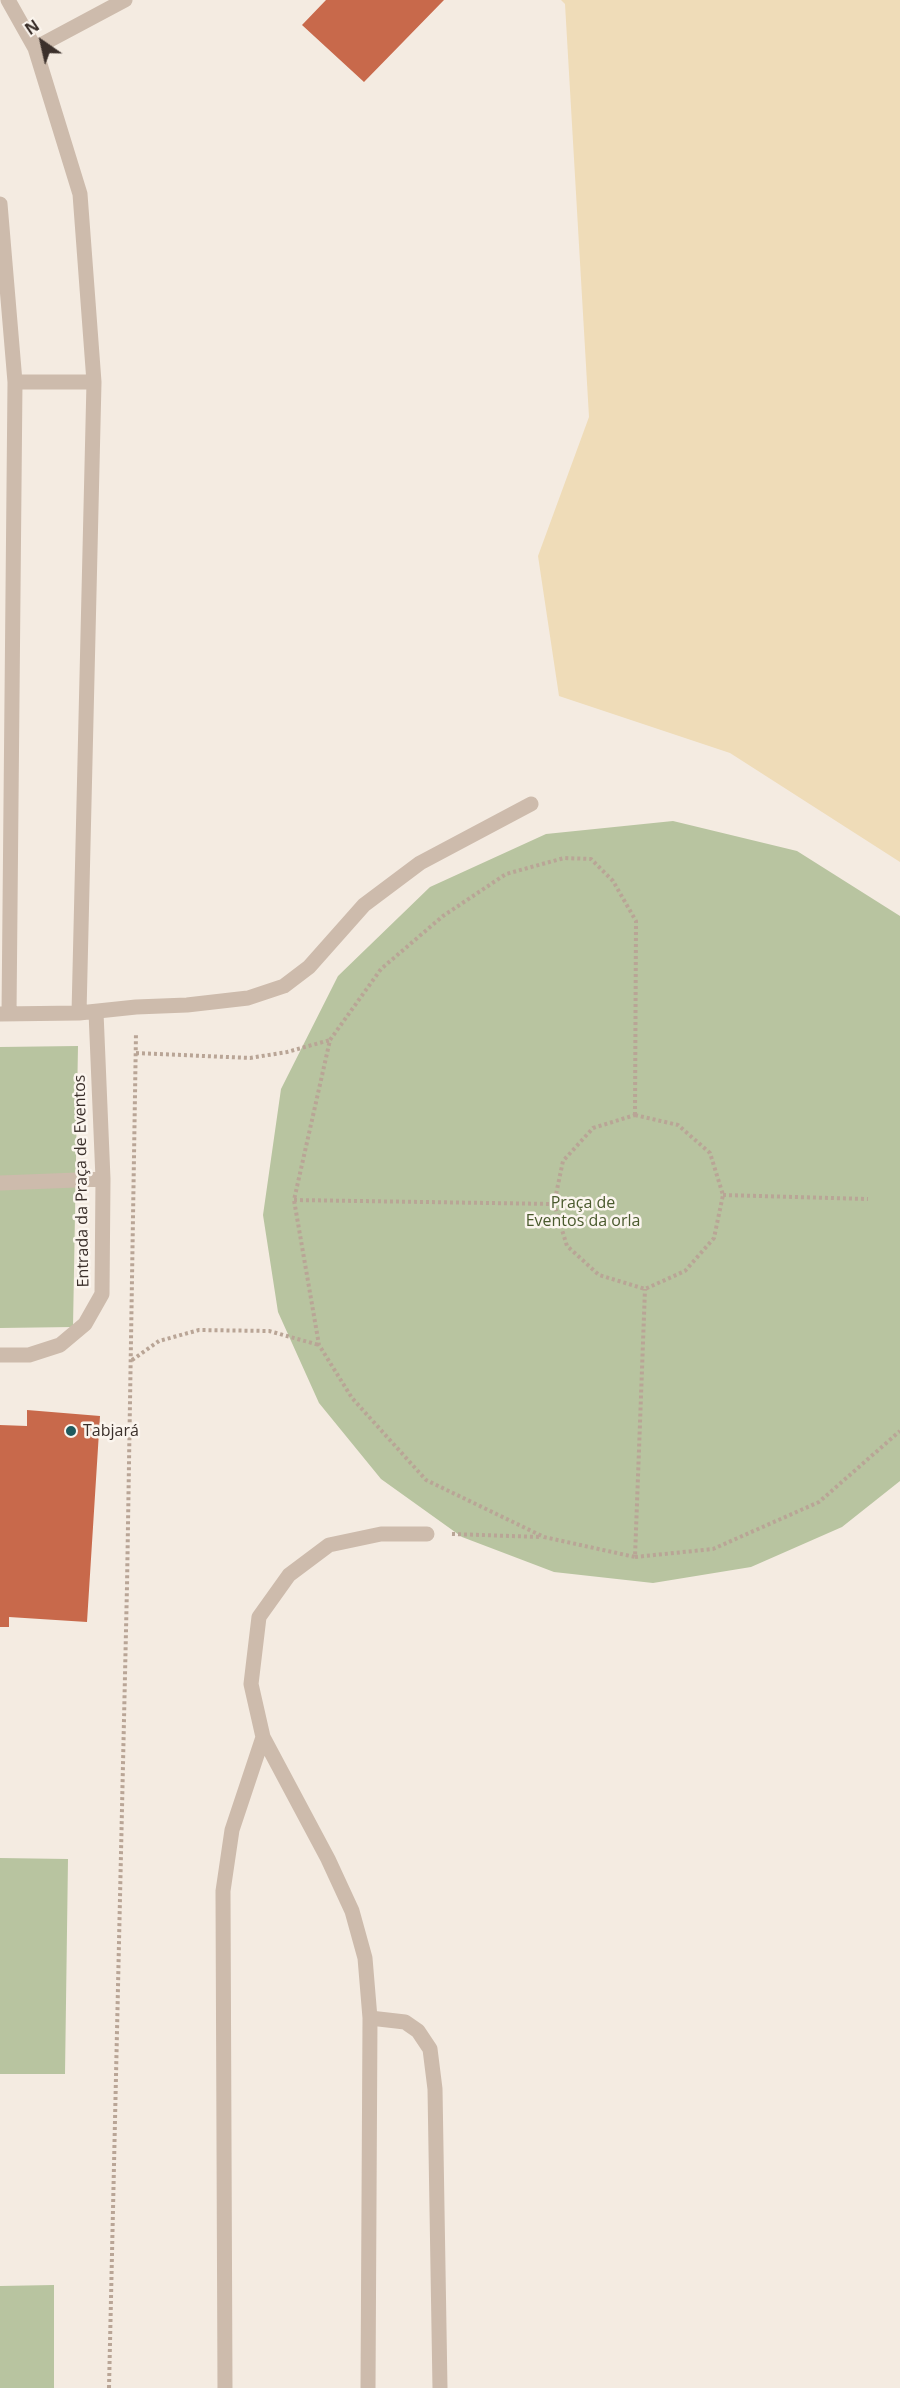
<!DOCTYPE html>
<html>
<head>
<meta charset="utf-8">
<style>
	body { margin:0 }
	#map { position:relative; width:900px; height:2388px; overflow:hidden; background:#f4ebe1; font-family:"Open Sans",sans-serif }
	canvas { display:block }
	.north { position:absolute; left:12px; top:12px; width:60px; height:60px; -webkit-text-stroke:4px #fbf5ee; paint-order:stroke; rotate:326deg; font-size:16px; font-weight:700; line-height:24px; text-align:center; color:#3b302b }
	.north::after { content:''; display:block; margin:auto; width:21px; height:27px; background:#3b302b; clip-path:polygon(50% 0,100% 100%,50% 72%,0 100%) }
</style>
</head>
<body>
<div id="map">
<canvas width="900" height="2388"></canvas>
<div class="north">N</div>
</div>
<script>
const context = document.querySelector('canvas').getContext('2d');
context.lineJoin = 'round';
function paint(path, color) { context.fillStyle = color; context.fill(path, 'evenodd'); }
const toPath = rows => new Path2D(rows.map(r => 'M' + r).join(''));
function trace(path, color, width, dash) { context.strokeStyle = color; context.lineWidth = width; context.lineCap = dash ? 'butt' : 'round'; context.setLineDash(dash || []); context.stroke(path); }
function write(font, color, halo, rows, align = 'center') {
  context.font = font + ' "Open Sans",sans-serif'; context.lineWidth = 5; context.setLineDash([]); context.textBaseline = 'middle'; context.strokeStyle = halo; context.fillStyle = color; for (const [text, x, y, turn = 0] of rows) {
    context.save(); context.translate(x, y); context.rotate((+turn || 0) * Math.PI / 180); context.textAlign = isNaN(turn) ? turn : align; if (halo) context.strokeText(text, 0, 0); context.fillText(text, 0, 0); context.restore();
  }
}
paint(toPath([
	[673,821,797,851,900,916,900,1481,842,1527,751,1567,653,1583,554,1572,462,1537,381,1479,319,1403,278,1312,263,1215,281,1089,338,976,430,887,546,834],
	[78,1046,73,1327,0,1328,0,1047],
	[0,1858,68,1859,65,2074,0,2074],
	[54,2285,54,2388,0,2388,0,2286]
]), '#b8c4a0');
paint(toPath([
	[561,0,900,0,900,862,730,753,559,696,538,556,589,417,565,4]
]), '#efdcb8');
paint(toPath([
	[326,0,444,0,364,82,302,25],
	[27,1410,100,1416,87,1622,9,1617,9,1627,0,1627,0,1425,27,1426]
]), '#c8694b');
trace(toPath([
	[136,1053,250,1058,287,1052,330,1040],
	[635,1115,636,921,613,881,591,859,564,858,506,874,443,916,381,969,330,1040,294,1200,319,1345,352,1398,426,1480,544,1537,635,1557,645,1289],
	[635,1115,678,1125,710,1153,723,1195,714,1238,685,1271,645,1289,599,1275,567,1246,554,1204,563,1161,593,1128,635,1115],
	[723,1195,868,1199],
	[294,1200,554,1204],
	[132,1360,159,1341,199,1330,269,1331,319,1345],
	[452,1534,540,1537],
	[635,1557,713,1549,819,1502,900,1431],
	[109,2388,127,1586,136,1033]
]), '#b9a596', 4, [3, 3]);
trace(toPath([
	[8,0,35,48,80,194,94,382,79,1013],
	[35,48,125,0],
	[0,204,15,382,9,1014],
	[15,382,94,382],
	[0,1014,79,1013,136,1007,187,1005,248,998,284,986,309,967,364,905,420,863,531,804],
	[0,1183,103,1179],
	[0,1355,29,1355,60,1345,85,1324,102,1294,103,1179,96,1012],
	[370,2018,405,2022,418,2031,430,2049,435,2089,440,2388],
	[225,2388,223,1891,232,1830,263,1737],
	[368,2388,370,2018,365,1958,352,1911,328,1859,263,1737,251,1684,259,1617,289,1575,329,1545,381,1534,427,1534]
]), '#cdbbac', 15);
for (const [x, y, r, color] of [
	[71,1431,6,"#1f5a5e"]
]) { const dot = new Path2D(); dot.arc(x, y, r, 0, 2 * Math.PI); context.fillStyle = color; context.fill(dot); trace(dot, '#fbf5ee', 2); }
write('16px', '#3b302b', '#fbf5ee', [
	["Entrada da Praça de Eventos",82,1181,-91]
]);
write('16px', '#4a5a2e', '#fbf5ee', [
	["Praça de",583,1203],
	["Eventos da orla",583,1221]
]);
write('16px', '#3b302b', '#fbf5ee', [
	["Tabjará",83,1431]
], 'left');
</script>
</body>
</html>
